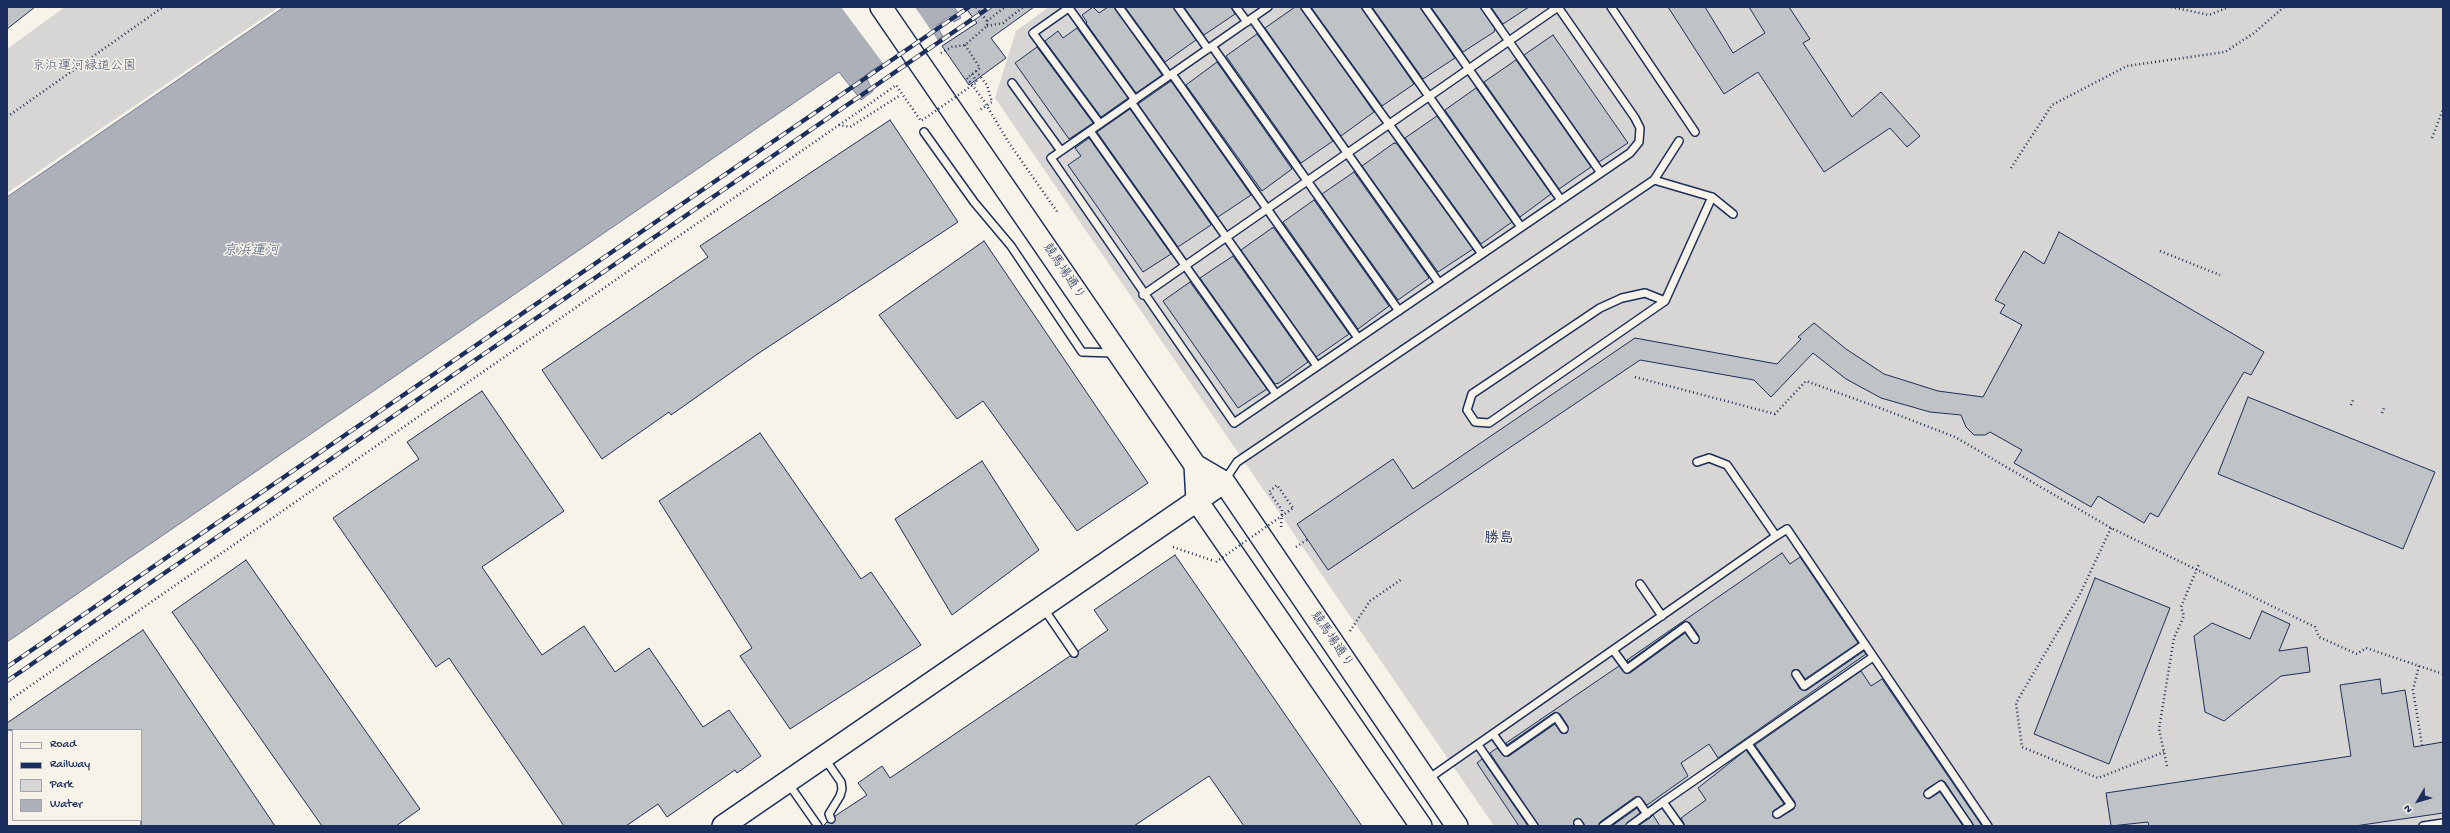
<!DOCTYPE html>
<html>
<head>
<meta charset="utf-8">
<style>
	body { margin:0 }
	#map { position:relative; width:2450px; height:833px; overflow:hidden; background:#f7f3e8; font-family:"Gochi Hand",sans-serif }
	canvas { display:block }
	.frame { position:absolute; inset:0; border:8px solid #1b2f5e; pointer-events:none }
	.legend { position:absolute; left:12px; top:729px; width:130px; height:92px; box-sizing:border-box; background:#f7f3e8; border:1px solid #9fa5b1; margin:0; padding:5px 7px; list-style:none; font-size:12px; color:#1b2f5e }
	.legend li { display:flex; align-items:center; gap:8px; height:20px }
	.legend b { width:20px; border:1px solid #9fa5b1 }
	.north { position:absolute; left:2398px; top:781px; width:40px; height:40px; -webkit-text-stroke:3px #f7f3e8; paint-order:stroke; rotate:232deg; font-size:11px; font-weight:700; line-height:16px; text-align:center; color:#1b2f5e }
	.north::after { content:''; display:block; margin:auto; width:14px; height:18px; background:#1b2f5e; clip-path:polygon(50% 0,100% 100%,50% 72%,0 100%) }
</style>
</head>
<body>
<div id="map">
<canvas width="2450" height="833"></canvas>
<div class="frame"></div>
<ul class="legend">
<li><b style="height:5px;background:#f7f3e8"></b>Road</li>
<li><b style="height:5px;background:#1b2f5e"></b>Railway</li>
<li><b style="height:11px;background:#d7d6d4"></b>Park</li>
<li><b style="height:11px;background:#acb0b9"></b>Water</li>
</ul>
<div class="north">N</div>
</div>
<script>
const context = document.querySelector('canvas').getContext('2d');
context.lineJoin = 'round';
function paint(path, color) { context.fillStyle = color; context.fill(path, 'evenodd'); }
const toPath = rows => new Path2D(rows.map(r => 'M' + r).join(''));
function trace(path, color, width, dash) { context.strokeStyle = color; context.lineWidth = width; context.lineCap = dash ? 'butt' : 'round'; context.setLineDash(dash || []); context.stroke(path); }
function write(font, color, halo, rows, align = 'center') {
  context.font = font + ' "Gochi Hand","Klee One",sans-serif'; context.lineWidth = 3; context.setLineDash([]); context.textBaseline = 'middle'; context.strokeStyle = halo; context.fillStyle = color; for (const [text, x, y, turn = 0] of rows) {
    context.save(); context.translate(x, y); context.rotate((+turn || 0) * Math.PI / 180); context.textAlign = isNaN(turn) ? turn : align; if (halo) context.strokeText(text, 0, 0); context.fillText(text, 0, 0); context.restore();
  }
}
paint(toPath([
	[65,7,279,7,7,193,7,49],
	[1049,7,2443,7,2443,826,1494,826,995,98,1016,31]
]), '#d7d6d4');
const water = toPath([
	[284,7,954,7,961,18,954,22,950,16,936,26,943,36,891,72,884,62,865,75,873,91,861,100,839,72,7,642,7,197,284,7]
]);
paint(water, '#acb0b9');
trace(water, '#727c95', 1);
paint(toPath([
	[841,7,915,7,939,42,891,74]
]), '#f7f3e8');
const building = toPath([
	[7,7,35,7,7,29,7,7],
	[965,7,1034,7,991,38,1006,58,969,85,942,46,977,23,965,7],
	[1093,7,1099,13,1108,7,1114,7,1162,75,1136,93,1086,23,1087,22,1082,15,1093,7],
	[1125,7,1173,7,1196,40,1165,62,1125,7],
	[1184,7,1231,7,1235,14,1204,35,1184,7],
	[1295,7,1300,7,1374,112,1341,136,1265,28,1295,7],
	[1311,7,1361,7,1414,84,1382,106,1311,7],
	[1372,7,1420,7,1455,58,1423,79,1372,7],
	[1431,7,1480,7,1495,29,1494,32,1463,52,1431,7],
	[1491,7,1529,7,1503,24,1491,7],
	[1668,7,1705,7,1733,53,1765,33,1749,7,1789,7,1810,39,1803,43,1852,117,1881,92,1920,136,1907,147,1890,128,1824,172,1758,72,1724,94,1668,7],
	[1077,28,1128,98,1101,117,1045,41,1058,31,1063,38,1077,28],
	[1257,34,1333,141,1301,163,1226,56,1257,34],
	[1553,35,1628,143,1599,162,1524,55,1553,35],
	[1037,47,1093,123,1069,139,1015,63,1037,47],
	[1516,60,1591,167,1559,189,1484,82,1516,60],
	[1217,62,1292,169,1262,191,1186,85,1217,62],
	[1171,81,1251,195,1218,217,1138,104,1171,81],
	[1476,88,1551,194,1520,217,1445,110,1476,88],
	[1130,109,1210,223,1211,225,1178,247,1097,132,1130,109],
	[1437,116,1512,222,1481,244,1405,138,1437,116],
	[890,120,958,222,759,353,671,415,669,412,602,459,542,370,708,257,700,246,890,120],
	[1089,138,1171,254,1143,272,1068,165,1081,156,1075,148,1089,138],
	[1394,143,1397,144,1473,249,1438,272,1362,166,1394,143],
	[1354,172,1429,278,1398,300,1322,194,1354,172],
	[1314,200,1389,306,1358,329,1283,222,1314,200],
	[1272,228,1274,228,1349,334,1316,357,1241,250,1272,228],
	[2059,232,2264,352,2251,375,2244,372,2158,517,2150,513,2144,523,2098,496,2091,507,2014,463,2022,450,1990,432,1985,435,1974,435,1966,427,1961,415,1930,412,1881,398,1846,379,1813,353,1771,397,1754,380,1640,360,1328,570,1297,524,1393,459,1413,489,1635,338,1777,364,1801,339,1798,337,1814,323,1846,349,1884,374,1938,391,1983,397,2022,325,2000,313,2005,305,1995,300,2024,251,2044,264,2059,232],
	[984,241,1148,483,1077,531,983,401,957,419,879,315,984,241],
	[1233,256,1308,362,1279,383,1275,384,1200,278,1233,256],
	[1190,282,1267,389,1238,408,1163,301,1190,282],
	[482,391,564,511,482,567,542,655,584,626,615,672,649,648,703,727,729,710,761,756,737,773,735,770,667,817,658,804,626,826,564,826,449,658,436,667,333,518,419,459,407,442,482,391],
	[2248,397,2435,472,2403,549,2218,474,2248,397],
	[760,433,861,579,871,572,921,645,790,729,740,656,752,648,659,501,760,433],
	[982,461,1039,550,952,615,895,519,982,461],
	[1782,553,1790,564,1800,557,1858,643,1805,679,1799,670,1793,670,1792,676,1800,689,1807,690,1864,651,1866,654,1718,758,1709,744,1681,763,1688,776,1647,805,1640,797,1635,797,1600,822,1598,826,1585,826,1578,818,1574,820,1574,826,1539,826,1490,753,1497,748,1504,756,1509,756,1555,724,1561,733,1567,733,1568,726,1560,714,1555,712,1507,745,1506,743,1619,666,1625,673,1630,673,1685,633,1693,643,1698,643,1699,636,1690,623,1685,621,1628,662,1627,660,1782,553],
	[1175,555,1362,826,1244,826,1209,776,1134,826,823,826,827,822,833,823,835,816,867,795,858,783,882,766,890,778,1070,656,1077,657,1078,651,1108,630,1094,610,1175,555],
	[246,560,420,809,396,826,322,826,172,612,246,560],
	[2095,578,2170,608,2109,764,2034,734,2095,578],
	[2262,611,2290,624,2279,651,2307,647,2310,672,2281,676,2224,721,2205,712,2194,636,2212,623,2250,639,2262,611],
	[143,630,275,826,141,826,141,730,7,730,7,723,143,630],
	[1861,671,1871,686,1882,679,1982,826,1974,826,1945,782,1941,780,1925,790,1924,796,1929,799,1940,792,1963,826,1685,826,1681,818,1706,800,1698,788,1746,750,1784,804,1773,811,1773,817,1779,818,1794,809,1795,802,1755,745,1861,671],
	[2380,679,2382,694,2405,690,2414,747,2443,742,2443,813,2355,826,2149,826,2148,822,2111,826,2106,793,2351,756,2340,685,2380,679],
	[1482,759,1528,826,1519,826,1477,763,1482,759],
	[1637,808,1640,813,1625,826,1612,826,1637,808],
	[1653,815,1660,826,1638,826,1650,818,1653,815]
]);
paint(building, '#c0c3c5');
trace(building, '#1b2f5e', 1);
const lane = toPath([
	[1070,7,1033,33,1100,124],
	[1119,7,1169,76],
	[1178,7,1208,49],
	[1236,7,1247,22],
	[1268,7,1051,158,1234,423,1630,153,1639,142,1640,128,1635,118,1558,7],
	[1305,7,1482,254],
	[1366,7,1521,227],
	[1425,7,1561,200],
	[1485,7,1601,173],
	[1611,7,1695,132],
	[1069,8,1135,100],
	[1252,18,1439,283],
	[1212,46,1399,311],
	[1172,74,1358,338],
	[1012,83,1061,151],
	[1131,102,1317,366],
	[1090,131,1276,394],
	[924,132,974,202,1011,246,1082,352,1114,353],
	[1654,180,1712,197,1665,301],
	[1712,197,1733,214],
	[1645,293,1665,301,1489,423,1475,422,1467,410,1472,394,1600,308,1622,298,1645,293],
	[1143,295,1558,7],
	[1225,480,1237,462,1654,180,1679,141],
	[1776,536,1787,529,1988,826],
	[1640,584,1662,616],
	[1044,609,1074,653],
	[1613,650,1627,669,1686,626,1695,639],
	[1796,674,1804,686,1865,644],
	[1493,734,1506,752,1556,717,1564,729],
	[1748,744,1791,805,1777,814],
	[1478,745,1534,826],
	[825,759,841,782,842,789,840,796,829,814,831,819],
	[1428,779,1776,536,1727,465,1709,458,1697,462],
	[788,783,818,826],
	[1928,794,1941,785,1969,826],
	[1663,802,1873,657],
	[1578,823,1580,826],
	[1603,826,1638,801,1647,814],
	[1630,826,1663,802,1680,826],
	[2423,826,2443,823]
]);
const secondary = toPath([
	[881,7,1195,465,1224,482,1457,826],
	[1195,465,1197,501,1421,826],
	[723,826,1224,482]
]);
trace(lane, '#1b2f5e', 10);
trace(secondary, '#1b2f5e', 24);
trace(toPath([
	[2171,7,2209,15,2229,7],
	[987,21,1005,7],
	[987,26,1003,23,1023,7],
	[965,45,980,68,967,78,984,101,1009,143,1058,213],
	[941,53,952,47,965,45,987,26,987,21,976,7],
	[976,71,987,85,992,102,978,111],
	[972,74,977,82],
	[7,117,163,7],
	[839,125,861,110],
	[2432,138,2443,109],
	[2011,168,2052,105,2127,66,2225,52,2254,33,2284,7],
	[2160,251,2220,275],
	[1635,377,1775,414,1806,381,1880,408,1955,437,2111,528,2315,627,2319,637,2357,654,2366,648,2443,674],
	[2351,405,2353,400],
	[2382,413,2384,408],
	[1281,527,1282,510,1269,492,1277,485,1293,508],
	[2111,528,2080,594,2016,703,2022,747,2098,778,2164,752],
	[1173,547,1214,561],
	[1296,547,1308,539],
	[1350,631,1370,601,1402,579],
	[2419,666,2413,690,2422,745],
	[7,702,839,125,850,127,899,96],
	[2167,766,2159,729,2174,638,2184,616,2181,607,2199,564]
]), '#1b2f5e', 2.5, [1, 3]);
trace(lane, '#f7f3e8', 7);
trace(secondary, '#f7f3e8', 21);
const rail = toPath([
	[7,667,969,7],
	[7,681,990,7]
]);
trace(rail, '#1b2f5e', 4.5);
trace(rail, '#f7f3e8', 3, [9]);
trace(toPath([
	[861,110,896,85,921,121,977,82],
	[1216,562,1293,508]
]), '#1b2f5e', 2.5, [1, 3]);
write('13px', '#415076', '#f7f3e8', [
	["京浜運河緑道公園",84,67]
]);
write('13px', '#1b2f5e', '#f7f3e8', [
	["競馬場通り",1063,272,56],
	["競馬場通り",1331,640,56]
]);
write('italic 14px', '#465679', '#f7f3e8', [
	["京浜運河",251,252]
]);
write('bold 15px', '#1b2f5e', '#f7f3e8', [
	["勝島",1499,540]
]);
</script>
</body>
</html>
